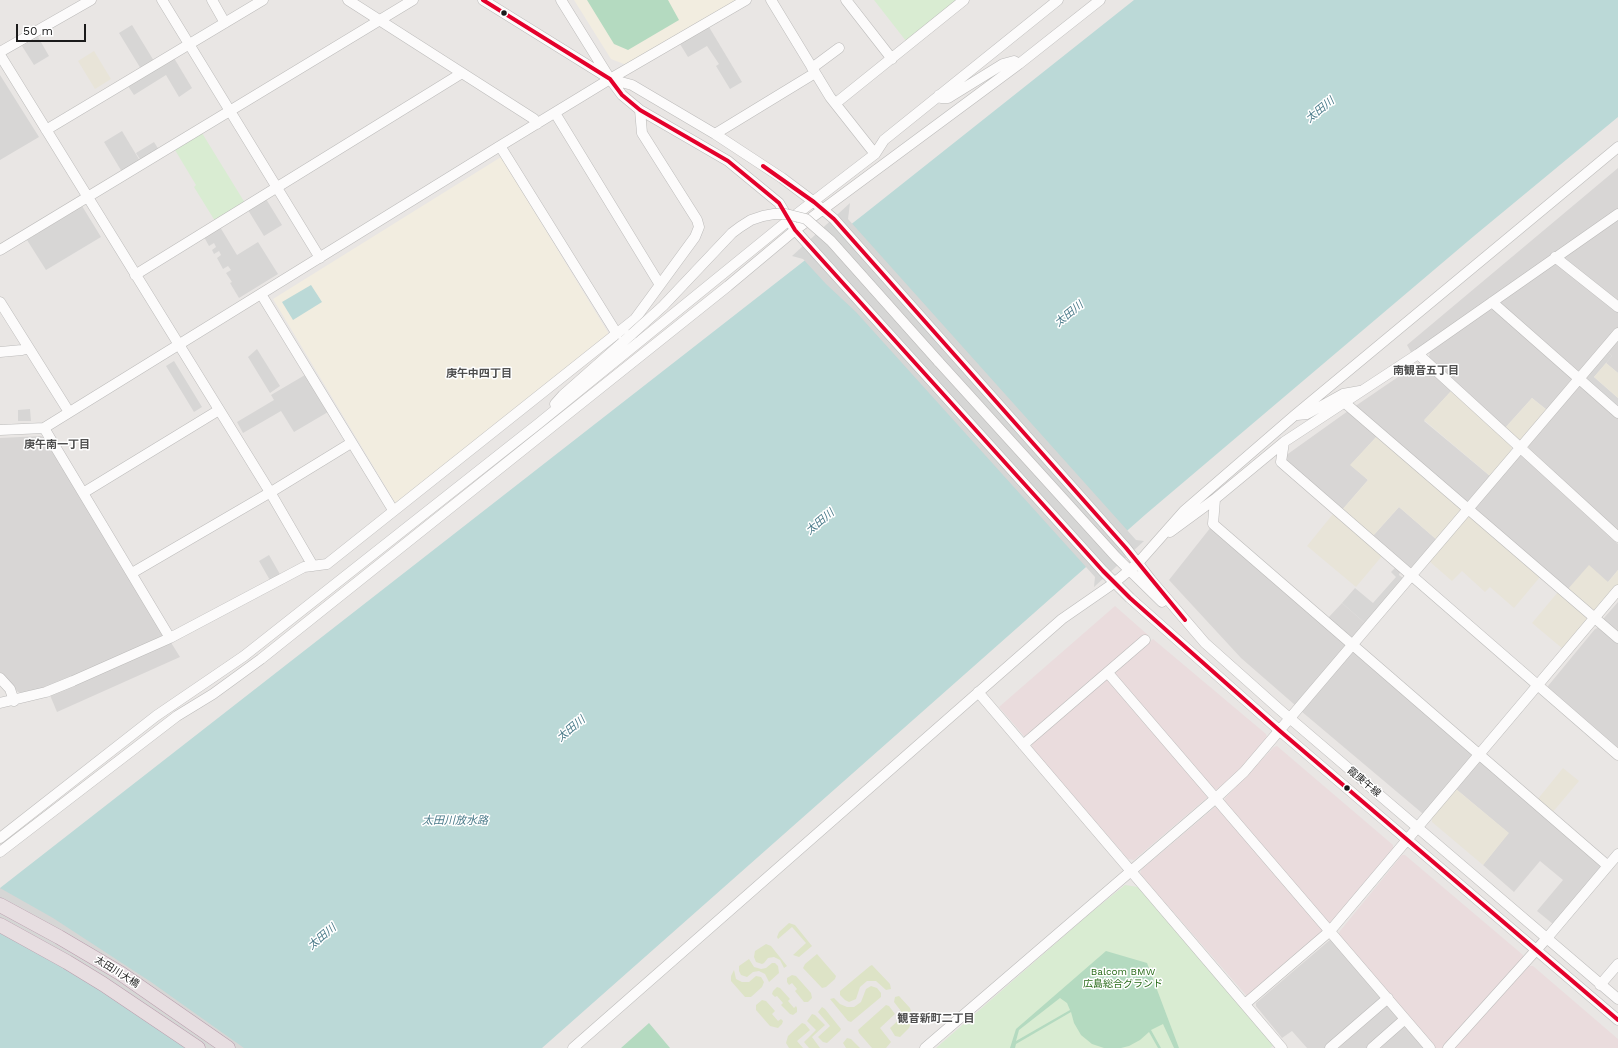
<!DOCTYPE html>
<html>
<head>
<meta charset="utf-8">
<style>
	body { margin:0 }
	#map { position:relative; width:1618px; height:1048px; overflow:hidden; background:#e9e6e4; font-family:"Work Sans",sans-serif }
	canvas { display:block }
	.scale { position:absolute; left:16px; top:24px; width:70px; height:18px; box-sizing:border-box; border:2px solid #1b1b1b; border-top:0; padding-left:5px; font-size:12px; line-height:14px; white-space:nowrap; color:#1b1b1b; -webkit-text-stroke:3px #fff; paint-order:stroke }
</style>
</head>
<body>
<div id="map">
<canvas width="1618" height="1048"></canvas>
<div class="scale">50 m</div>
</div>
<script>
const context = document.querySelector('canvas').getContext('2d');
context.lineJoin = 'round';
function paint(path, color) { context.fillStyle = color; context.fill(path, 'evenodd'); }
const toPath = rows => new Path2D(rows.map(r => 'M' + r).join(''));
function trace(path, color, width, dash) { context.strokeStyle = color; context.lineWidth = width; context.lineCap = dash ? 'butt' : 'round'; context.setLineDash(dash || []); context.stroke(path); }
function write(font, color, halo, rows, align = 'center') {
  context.font = font + ' "Work Sans","Noto Sans JP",sans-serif'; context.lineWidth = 3; context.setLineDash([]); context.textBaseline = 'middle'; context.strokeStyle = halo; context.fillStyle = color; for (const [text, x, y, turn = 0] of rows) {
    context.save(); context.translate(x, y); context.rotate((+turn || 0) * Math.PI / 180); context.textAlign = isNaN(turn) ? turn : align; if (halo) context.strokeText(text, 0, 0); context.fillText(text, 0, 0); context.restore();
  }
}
paint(toPath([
	[1618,168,1618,209,1412,354,1407,345],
	[1618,218,1618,303,1565,263,1565,254],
	[1553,263,1557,263,1618,311,1618,328,1581,371,1575,371,1501,306,1501,301],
	[1489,309,1494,310,1571,376,1571,380,1547,410,1532,398,1505,428,1429,357,1430,352],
	[1618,338,1618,373,1606,363,1612,356,1607,351],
	[1420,362,1452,390,1424,421,1490,476,1469,501,1465,502,1354,407],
	[1577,386,1581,386,1618,418,1618,531,1529,448,1528,444],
	[1348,411,1377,436,1351,465,1368,480,1342,510,1284,459,1285,456],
	[41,436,43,437,180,657,57,712,47,688,25,694,18,692,0,672,0,438],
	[1518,456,1522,456,1618,544,1618,570,1608,582,1567,590,1475,511,1475,507],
	[1399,507,1437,540,1413,569,1409,569,1372,537],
	[1211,527,1346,642,1346,648,1295,705,1241,658,1169,580],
	[1618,602,1618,635,1604,623,1604,618],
	[1342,603,1366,624,1354,637,1350,637,1328,618],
	[1600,627,1618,643,1618,751,1548,690,1548,686,1595,629],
	[1351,652,1355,652,1472,753,1473,758,1426,813,1422,813,1301,711],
	[1482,762,1601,865,1602,870,1553,924,1537,911,1563,880,1540,861,1514,892,1483,865,1508,833,1456,789,1478,763],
	[1331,939,1383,997,1326,1048,1307,1048,1292,1031,1282,1038,1256,1006,1256,1003],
	[1386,1003,1401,1019,1369,1048,1335,1048],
	[1405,1024,1427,1048,1377,1048]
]), '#d8d6d5');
paint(toPath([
	[1115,606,1148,635,1029,737,1024,736,999,707],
	[1153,639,1266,734,1267,738,1242,769,1220,790,1214,789,1115,676,1116,671],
	[1106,680,1110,680,1208,797,1134,860,1128,859,1032,748,1032,743],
	[1277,746,1393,845,1393,849,1334,923,1328,923,1225,802,1225,798,1274,747],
	[1215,807,1220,807,1324,928,1323,932,1250,995,1246,995,1140,874,1141,870],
	[1402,855,1405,855,1523,955,1523,960,1443,1048,1435,1048,1338,935,1340,931],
	[1529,966,1533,966,1618,1039,1618,1048,1453,1048]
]), '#eadcdd');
paint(toPath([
	[574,0,736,0,629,66,611,59],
	[501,157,609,334,396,504,273,299]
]), '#f2ede0');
paint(toPath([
	[132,25,154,61,141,69,119,33],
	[709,27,742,82,730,89,716,66,719,64,707,46,688,57,680,44],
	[38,37,49,56,34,65,22,46],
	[174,58,192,88,179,97,166,75,134,95,128,86],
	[0,75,39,137,0,160],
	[122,131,140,161,122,172,104,142],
	[154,142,159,150,141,161,136,153],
	[266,199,282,225,264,236,248,210],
	[82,206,101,237,46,270,27,240],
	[220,227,237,255,258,242,278,274,239,298,230,283,232,282,226,273,231,270,228,266,223,269,217,258,221,255,219,251,214,254,212,250,216,247,214,243,209,246,204,237],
	[257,349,280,386,270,393,248,357],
	[1607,351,1612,356,1594,377,1618,398,1618,408,1585,379],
	[174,361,202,407,194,412,166,366],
	[305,375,328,412,294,432,281,411,243,433,237,422,274,400,271,395],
	[30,409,31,421,18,421,18,410],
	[269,555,281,576,271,582,259,561],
	[1395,568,1400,572,1399,575,1403,578,1366,624,1342,603,1355,588,1373,603,1396,577,1391,572]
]), '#d7d6d5');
paint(toPath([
	[94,51,111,79,95,89,78,61],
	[1606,363,1618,373,1618,398,1594,377],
	[1452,390,1512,446,1511,451,1490,476,1424,420],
	[1532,398,1547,410,1521,439,1518,439,1505,428],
	[1377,436,1460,508,1460,512,1437,540,1399,507,1372,537,1342,510,1368,480,1350,465],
	[1333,514,1382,556,1356,587,1307,546],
	[1465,516,1471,516,1540,577,1514,608,1490,587,1485,592,1462,571,1452,581,1429,561],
	[1589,565,1608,582,1618,570,1618,585,1595,612,1567,590],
	[1558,592,1587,617,1587,621,1563,649,1532,623],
	[1563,768,1579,781,1552,813,1537,800],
	[1456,789,1509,833,1483,865,1432,822,1432,817]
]), '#e8e4d8');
paint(toPath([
	[789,923,795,925,812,946,799,957,793,955,806,943,792,927,778,939,777,937,779,932],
	[766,944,771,946,787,966,784,968,780,960,774,957,768,958,764,963,762,964,756,962,754,957,755,951],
	[817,954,836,976,835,979,826,987,822,988,803,968,805,964],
	[749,959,754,967,761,969,766,968,772,963,775,963,778,966,779,973,769,982,765,974,759,971,753,972,747,977,741,975,739,971,739,966],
	[872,965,890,984,891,989,886,990,876,981,867,981,860,987,856,999,849,1002,845,1000,840,995,840,991,870,966],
	[734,970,736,979,742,982,749,982,756,976,761,977,764,982,762,987,751,997,745,997,731,981,731,976],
	[792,975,796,976,811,993,812,998,808,1002,804,1002,795,991,797,989,792,983,789,985,787,982,787,978],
	[871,986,877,988,881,993,881,997,851,1022,848,1021,830,999,834,998,840,1004,847,1007,854,1007,861,1002,866,989],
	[777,987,780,988,790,999,788,1001,794,1008,796,1006,797,1008,797,1012,793,1015,790,1014,781,1005,783,1003,777,996,775,997,772,994,773,991],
	[899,996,910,1008,913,1018,909,1028,900,1037,895,1036,890,1028,904,1015,894,1002,895,997],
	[762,1000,766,1001,775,1011,772,1014,778,1021,781,1019,783,1021,782,1024,778,1028,770,1026,756,1010,756,1005],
	[886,1005,889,1006,895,1014,880,1028,891,1042,886,1048,872,1048,859,1033,858,1030],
	[822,1007,825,1009,841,1029,840,1031,827,1043,823,1042,818,1037,830,1026,818,1012],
	[812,1014,815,1015,825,1025,812,1037,820,1048,809,1048,804,1042,816,1030,807,1021],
	[802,1023,805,1024,810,1030,797,1041,803,1048,789,1048,786,1043,788,1036],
	[847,1038,851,1039,860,1048,846,1048,843,1043]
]), '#dde3c6');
paint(toPath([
	[874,0,957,0,906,41],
	[202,133,245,203,215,221,194,187,196,185,175,150],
	[1125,885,1138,887,1274,1045,1270,1048,936,1048,1088,915]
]), '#d9ecd2');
paint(toPath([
	[587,0,668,0,679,20,628,50,614,44],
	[1106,951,1147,963,1179,1048,1174,1048,1163,1024,1151,1030,1161,1048,1158,1048,1149,1032,1140,1040,1129,1046,1121,1048,1104,1048,1092,1044,1081,1035,1074,1023,1071,1012,1016,1044,1015,1048,1010,1048,1016,1029],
	[1060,998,1067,1003,1070,1010,1016,1041,1019,1030],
	[649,1023,670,1048,621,1048]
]), '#b4dac0');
paint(toPath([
	[1134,0,1618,0,1618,117,1474,236,1146,514,542,1048,0,1048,0,888,863,215],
	[311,285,322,302,293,320,282,302]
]), '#bbd9d7');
paint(toPath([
	[850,203,848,219,1136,540,1144,541,1094,587,1095,577,856,312,826,284,803,259,792,256],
	[0,888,53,918,151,982,244,1048,190,1048,103,989,0,928]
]), '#d6d6d5');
const minor = toPath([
	[162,0,320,258],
	[212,0,225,23],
	[348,0,534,119,537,124],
	[483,0,610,79,632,85,715,134,782,178,814,202,834,219,1126,548,1151,580,1205,643,1279,709,1618,999],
	[561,0,610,79,622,95,640,110,728,161,779,203,795,230,1103,571,1130,598,1280,731,1618,1020],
	[771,0,830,97,875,154,884,140,1058,0],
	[846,0,892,59],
	[0,52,91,0],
	[0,55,270,492,313,566],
	[812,68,839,48],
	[939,95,941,98,948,98,1003,64,1014,61,1019,64],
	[836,103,964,0],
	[555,113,660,285],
	[46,130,263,0],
	[715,134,815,73],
	[500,146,617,334],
	[0,250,413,0],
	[1555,257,1618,307],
	[135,275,462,73],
	[261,294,393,510],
	[0,302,69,412],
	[1492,302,1618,413],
	[0,352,22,350,29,348],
	[1418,354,1618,537],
	[938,361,1116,557,1162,602],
	[1345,403,1618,638],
	[555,404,563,395,632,334],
	[1297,415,1307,414,1343,394,1360,391],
	[44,428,170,638],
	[0,430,44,428,500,146,610,79,746,0],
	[1284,442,1281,462,1618,755],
	[83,493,219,410],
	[1215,499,1213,524,1608,866],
	[1170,532,1215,499,1284,442,1418,354,1618,214],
	[132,573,276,489,351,443],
	[1108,673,1430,1048],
	[0,678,10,689,14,701],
	[978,692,1282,1048],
	[0,703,46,692,73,681,170,638,304,567,327,564,635,319,695,237,699,227,697,220,642,133,640,110],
	[1023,745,1145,640],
	[0,838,156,716,244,656,538,424,789,220,875,154],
	[0,852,177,716,213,694,261,659,728,286,795,230,1019,64,1100,0],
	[1600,985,1618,964],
	[1245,1004,1330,931,1618,590],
	[573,1048,1062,619,1114,583,1138,563,1184,511,1295,415,1618,147],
	[925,1048,1216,798,1244,772,1618,333],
	[1330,1048,1388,998],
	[1372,1048,1405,1019],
	[1448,1048,1547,938,1618,854]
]);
const highway = toPath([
	[0,905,59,937,120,973,228,1048],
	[0,925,67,962,103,984,198,1048]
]);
trace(minor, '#bcbbba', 11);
trace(highway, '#ba9fae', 15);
trace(minor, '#fcfbfb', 10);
trace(highway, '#e7dee1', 14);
const minorBridge = toPath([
	[632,334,663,306,732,233,740,227,751,220,763,216,774,214,786,214,806,219,831,241,938,361]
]);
trace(minorBridge, '#bcbbba', 11, []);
trace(minorBridge, '#fcfbfb', 10);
trace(toPath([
	[483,0,610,79,622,95,640,110,728,161,779,203,795,230,1103,571,1130,598,1280,731,1618,1020],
	[763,166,814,202,834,219,1126,548,1185,620]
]), '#e4002b', 4);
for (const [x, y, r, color] of [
	[504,13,3.5,"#1b1b1b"],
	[1347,788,3.5,"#1b1b1b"]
]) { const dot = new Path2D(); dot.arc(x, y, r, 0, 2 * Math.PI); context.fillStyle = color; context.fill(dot); trace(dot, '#fff', 1.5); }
write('10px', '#1b1b1b', '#fff', [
	["霞庚午線",1364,782,40],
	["太田川大橋",117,972,32]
]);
write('10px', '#276a18', '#fff', [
	["Balcom BMW",1123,972],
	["広島総合グランド",1123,984]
]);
write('italic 11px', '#4a7a89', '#fff', [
	["太田川",1320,110,-39],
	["太田川",1069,314,-39],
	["太田川",820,522,-40],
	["太田川",571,729,-40],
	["太田川放水路",455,821],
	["太田川",322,937,-40]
]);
write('bold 11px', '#4e4e4e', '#fff', [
	["南観音五丁目",1426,371],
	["庚午中四丁目",479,374],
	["庚午南一丁目",57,445],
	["観音新町二丁目",936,1019]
]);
</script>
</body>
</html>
